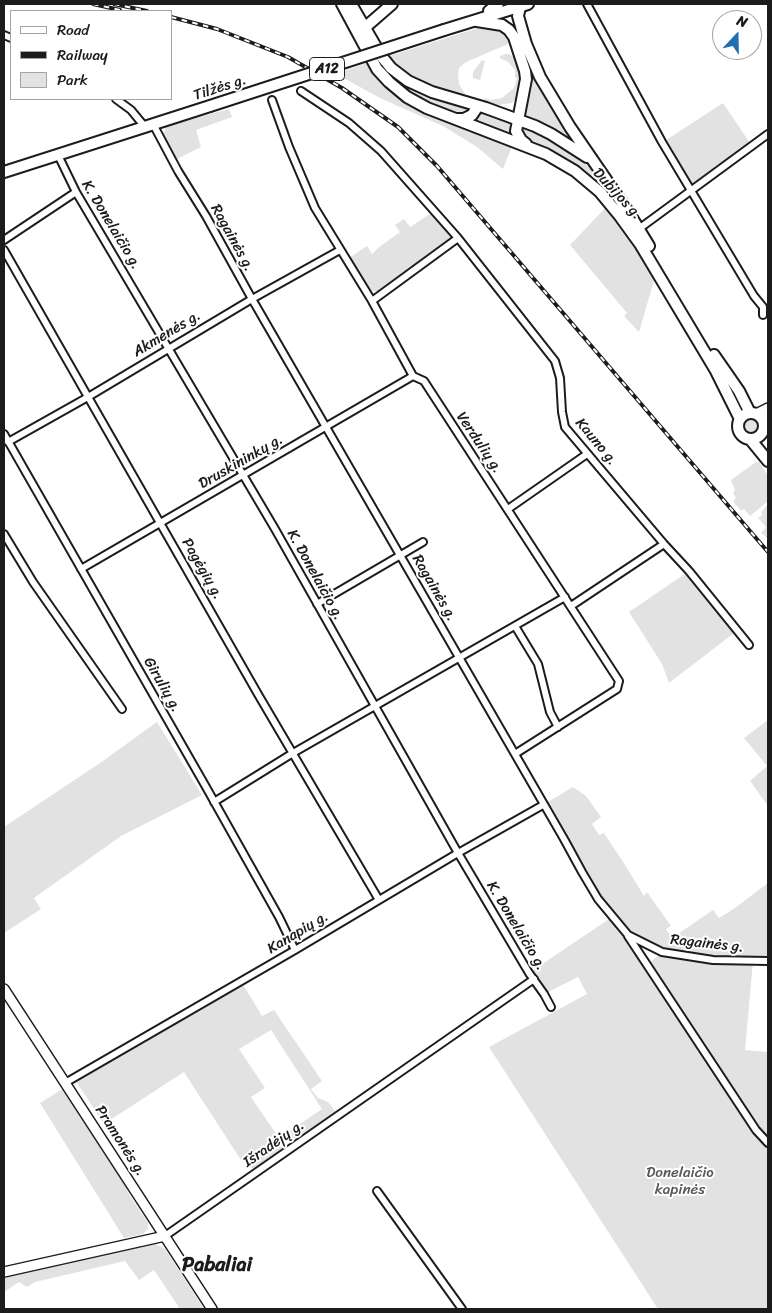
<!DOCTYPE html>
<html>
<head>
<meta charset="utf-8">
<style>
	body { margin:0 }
	#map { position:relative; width:772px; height:1313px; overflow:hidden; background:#fff; font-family:Sriracha,sans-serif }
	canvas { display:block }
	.frame { position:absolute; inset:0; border:5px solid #1c1c1c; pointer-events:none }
	.legend { position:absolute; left:10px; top:10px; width:162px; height:90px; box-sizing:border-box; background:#fff; border:1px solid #a4a4a4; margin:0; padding:6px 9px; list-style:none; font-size:15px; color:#1c1c1c }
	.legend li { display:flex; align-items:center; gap:10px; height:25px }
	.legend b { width:25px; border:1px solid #a4a4a4 }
	.north { position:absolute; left:712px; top:10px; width:50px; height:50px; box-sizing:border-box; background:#fff; border:1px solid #a4a4a4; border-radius:50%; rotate:21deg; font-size:14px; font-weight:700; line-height:20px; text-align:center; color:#1c1c1c }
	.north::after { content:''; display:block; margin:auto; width:18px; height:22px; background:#1f6fb2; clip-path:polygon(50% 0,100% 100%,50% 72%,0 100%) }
</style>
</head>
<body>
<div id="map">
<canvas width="772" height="1313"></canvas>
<div class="frame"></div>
<ul class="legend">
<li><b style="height:6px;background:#fff"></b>Road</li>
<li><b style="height:6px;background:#1c1c1c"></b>Railway</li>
<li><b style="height:14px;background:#e2e2e2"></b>Park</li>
</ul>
<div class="north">N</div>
</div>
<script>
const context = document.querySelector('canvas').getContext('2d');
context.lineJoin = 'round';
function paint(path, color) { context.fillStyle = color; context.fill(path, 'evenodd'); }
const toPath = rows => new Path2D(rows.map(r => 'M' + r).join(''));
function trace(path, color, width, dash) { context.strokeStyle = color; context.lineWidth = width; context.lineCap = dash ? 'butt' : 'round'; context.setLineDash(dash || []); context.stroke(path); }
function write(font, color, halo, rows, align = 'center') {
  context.font = font + ' Sriracha,sans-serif'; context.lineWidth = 4; context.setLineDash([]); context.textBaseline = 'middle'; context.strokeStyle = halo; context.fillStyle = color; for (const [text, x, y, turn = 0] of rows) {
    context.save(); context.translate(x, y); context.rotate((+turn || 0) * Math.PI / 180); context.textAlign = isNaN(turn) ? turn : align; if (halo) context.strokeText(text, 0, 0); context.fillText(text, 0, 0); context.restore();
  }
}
paint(toPath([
	[484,26,496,28,506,33,509,41,508,44,466,62,459,68,458,75,459,84,465,94,464,96,412,80,386,57],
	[522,49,582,149,519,117],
	[506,54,509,54,516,58,522,73,521,93,512,103,498,105,488,103,484,99,485,98,490,100,502,98,514,88,517,78,515,78,515,70,508,62,500,58,500,56],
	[380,59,382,62,469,107,472,110,461,116,425,102,402,90,375,61],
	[482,60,485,61,480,80,473,78,473,72],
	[367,63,387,85,513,144,503,169,477,147,443,126,382,99,336,74],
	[723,103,750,143,692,184,666,140],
	[229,109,232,117,196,130,201,147,177,159,163,135,166,126],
	[479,110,512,121,511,131,516,139,468,121],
	[517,125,536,130,577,154,589,163,630,220,545,149,524,139],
	[608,205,615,212,655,277,639,332,624,316,627,313,570,245],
	[430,214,437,219,451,237,450,242,379,292,369,290,349,258,367,246,372,254,378,248,400,232,395,225,404,219,410,227],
	'744 426a8 8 0 1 1 16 0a8 8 0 1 1-16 0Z',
	[756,462,759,462,768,476,768,501,750,516,744,509,741,511,733,501,736,498,733,493,735,490,731,480],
	[768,504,768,539,761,533,766,527,758,518,762,515,761,512],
	[689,571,738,630,669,683,662,664,629,612],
	[768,720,768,806,750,781,767,766,744,738],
	[157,722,202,795,121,836,34,898,41,909,4,933,4,827,100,763],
	[573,787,586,796,601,817,592,824,599,835,604,833,627,868,644,896,647,892,671,926,666,929,672,938,713,910,719,918,735,908,768,883,768,961,753,961,745,1050,768,1052,768,1309,658,1309,489,1047,587,994,578,977,544,994,529,973,612,917,543,805],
	[629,935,661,953,648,964],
	[241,981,262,1016,274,1010,322,1081,311,1089,318,1098,328,1102,336,1112,291,1142,285,1134,322,1109,271,1030,239,1049,265,1088,251,1097,285,1147,255,1168,250,1168,245,1161,241,1160,184,1072,107,1122,118,1138,113,1138,74,1078],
	[64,1088,117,1169,130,1196,148,1223,148,1229,143,1234,124,1238,40,1103],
	[154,1243,165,1249,204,1309,180,1309,154,1270,139,1280,125,1261,35,1282,27,1287,19,1282,4,1292,4,1276]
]), '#e2e2e2');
const minor = toPath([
	[587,4,662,142,754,296,763,307,763,315],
	[4,35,11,38],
	[301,91,349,123,381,151,458,238,555,361,560,378,562,412,565,427,664,544,689,571,749,645],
	[116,99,131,110,145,127],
	[272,100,289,147,315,208,372,301,413,376,424,381,619,681,617,689,515,754],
	[153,124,178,171,206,216,252,299,564,839,582,872,598,899,628,935,662,952,713,960,768,961],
	[58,155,76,192,275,529,458,853,529,973,544,994,551,1007],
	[636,231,768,134],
	[4,240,76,192],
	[4,250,259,696,379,900],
	[372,301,458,238],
	[4,434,206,787,279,917,295,950],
	[8,442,88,397,252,299,340,250],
	[508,509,587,454],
	[4,534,33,582,122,709],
	[81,569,413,376],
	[317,604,423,542],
	[571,606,664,544],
	[515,626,538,664,550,712,558,727],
	[214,802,293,753,565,597],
	[628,936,756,1130,768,1143],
	[65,1083,295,950,458,853,543,805],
	[377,1191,462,1309],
	[165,1236,534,979]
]);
const secondary = toPath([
	[756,414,768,408],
	[764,426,768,418],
	[4,989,212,1309],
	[4,1272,165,1236]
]);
const primary = toPath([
	[342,4,377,69,389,82,407,97,427,108,546,154,575,171,600,192,619,215,640,244,716,371,740,419],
	[351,4,382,57,391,68,408,81,432,92,486,108,535,126,551,134,587,157],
	[520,7,518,16,526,44,540,77,570,127,629,213,649,246],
	[489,11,498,4],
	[477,21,502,25,509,30,514,37,525,71,526,79,516,131,521,140,526,144],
	[361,31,392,4],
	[457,119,464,119,472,115,478,106],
	[714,355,739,391,750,413],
	'738 426a13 13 0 1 1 26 0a13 13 0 1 1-26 0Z',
	[750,439,768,461]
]);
const trunk = toPath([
	[444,30,528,4],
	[4,172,210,106]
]);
trace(minor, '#1c1c1c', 10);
trace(secondary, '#1c1c1c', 12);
trace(primary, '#1c1c1c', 14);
trace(trunk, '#1c1c1c', 14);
trace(minor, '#fff', 6);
trace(secondary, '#fff', 9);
trace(primary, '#fff', 10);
trace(trunk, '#fff', 10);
const rail = toPath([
	[93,4,120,10],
	[114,4,147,11],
	[171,17,217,29,288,57,342,88,398,127,437,166,768,552]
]);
trace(rail, '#1c1c1c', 4);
trace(rail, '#fff', 2, [5.5]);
const trunkBridge = toPath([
	[210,106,444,30]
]);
trace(trunkBridge, '#1c1c1c', 14, []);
trace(trunkBridge, '#fff', 10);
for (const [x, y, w] of [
	[327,69,35]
]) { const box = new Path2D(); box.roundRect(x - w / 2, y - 11.5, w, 23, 4); context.fillStyle = '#fff'; context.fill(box); trace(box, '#1c1c1c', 1); }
write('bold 14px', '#1c1c1c', null, [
	["A12",327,69]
]);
write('15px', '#1c1c1c', '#fff', [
	["Tilžės g.",220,88,-18],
	["Dubijos g.",617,194,47],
	["K. Donelaičio g.",111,225,59],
	["Ragainės g.",232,238,61],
	["Akmenės g.",167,334,-31],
	["Kauno g.",596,442,50],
	["Verdulių g.",479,443,56],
	["Druskininkų g.",241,462,-30],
	["Pagėgių g.",202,569,60],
	["K. Donelaičio g.",315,575,61],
	["Ragainės g.",434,588,60],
	["Girulių g.",162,685,60],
	["K. Donelaičio g.",516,926,59],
	["Kanapių g.",298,933,-31],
	["Ragainės g.",707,944,6],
	["Pramonės g.",120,1141,57],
	["Išradėjų g.",274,1144,-35]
]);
write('15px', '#575757', '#fff', [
	["Donelaičio",680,1173],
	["kapinės",680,1190]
]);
write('bold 20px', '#1c1c1c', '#fff', [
	["Pabaliai",217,1266]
]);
</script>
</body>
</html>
